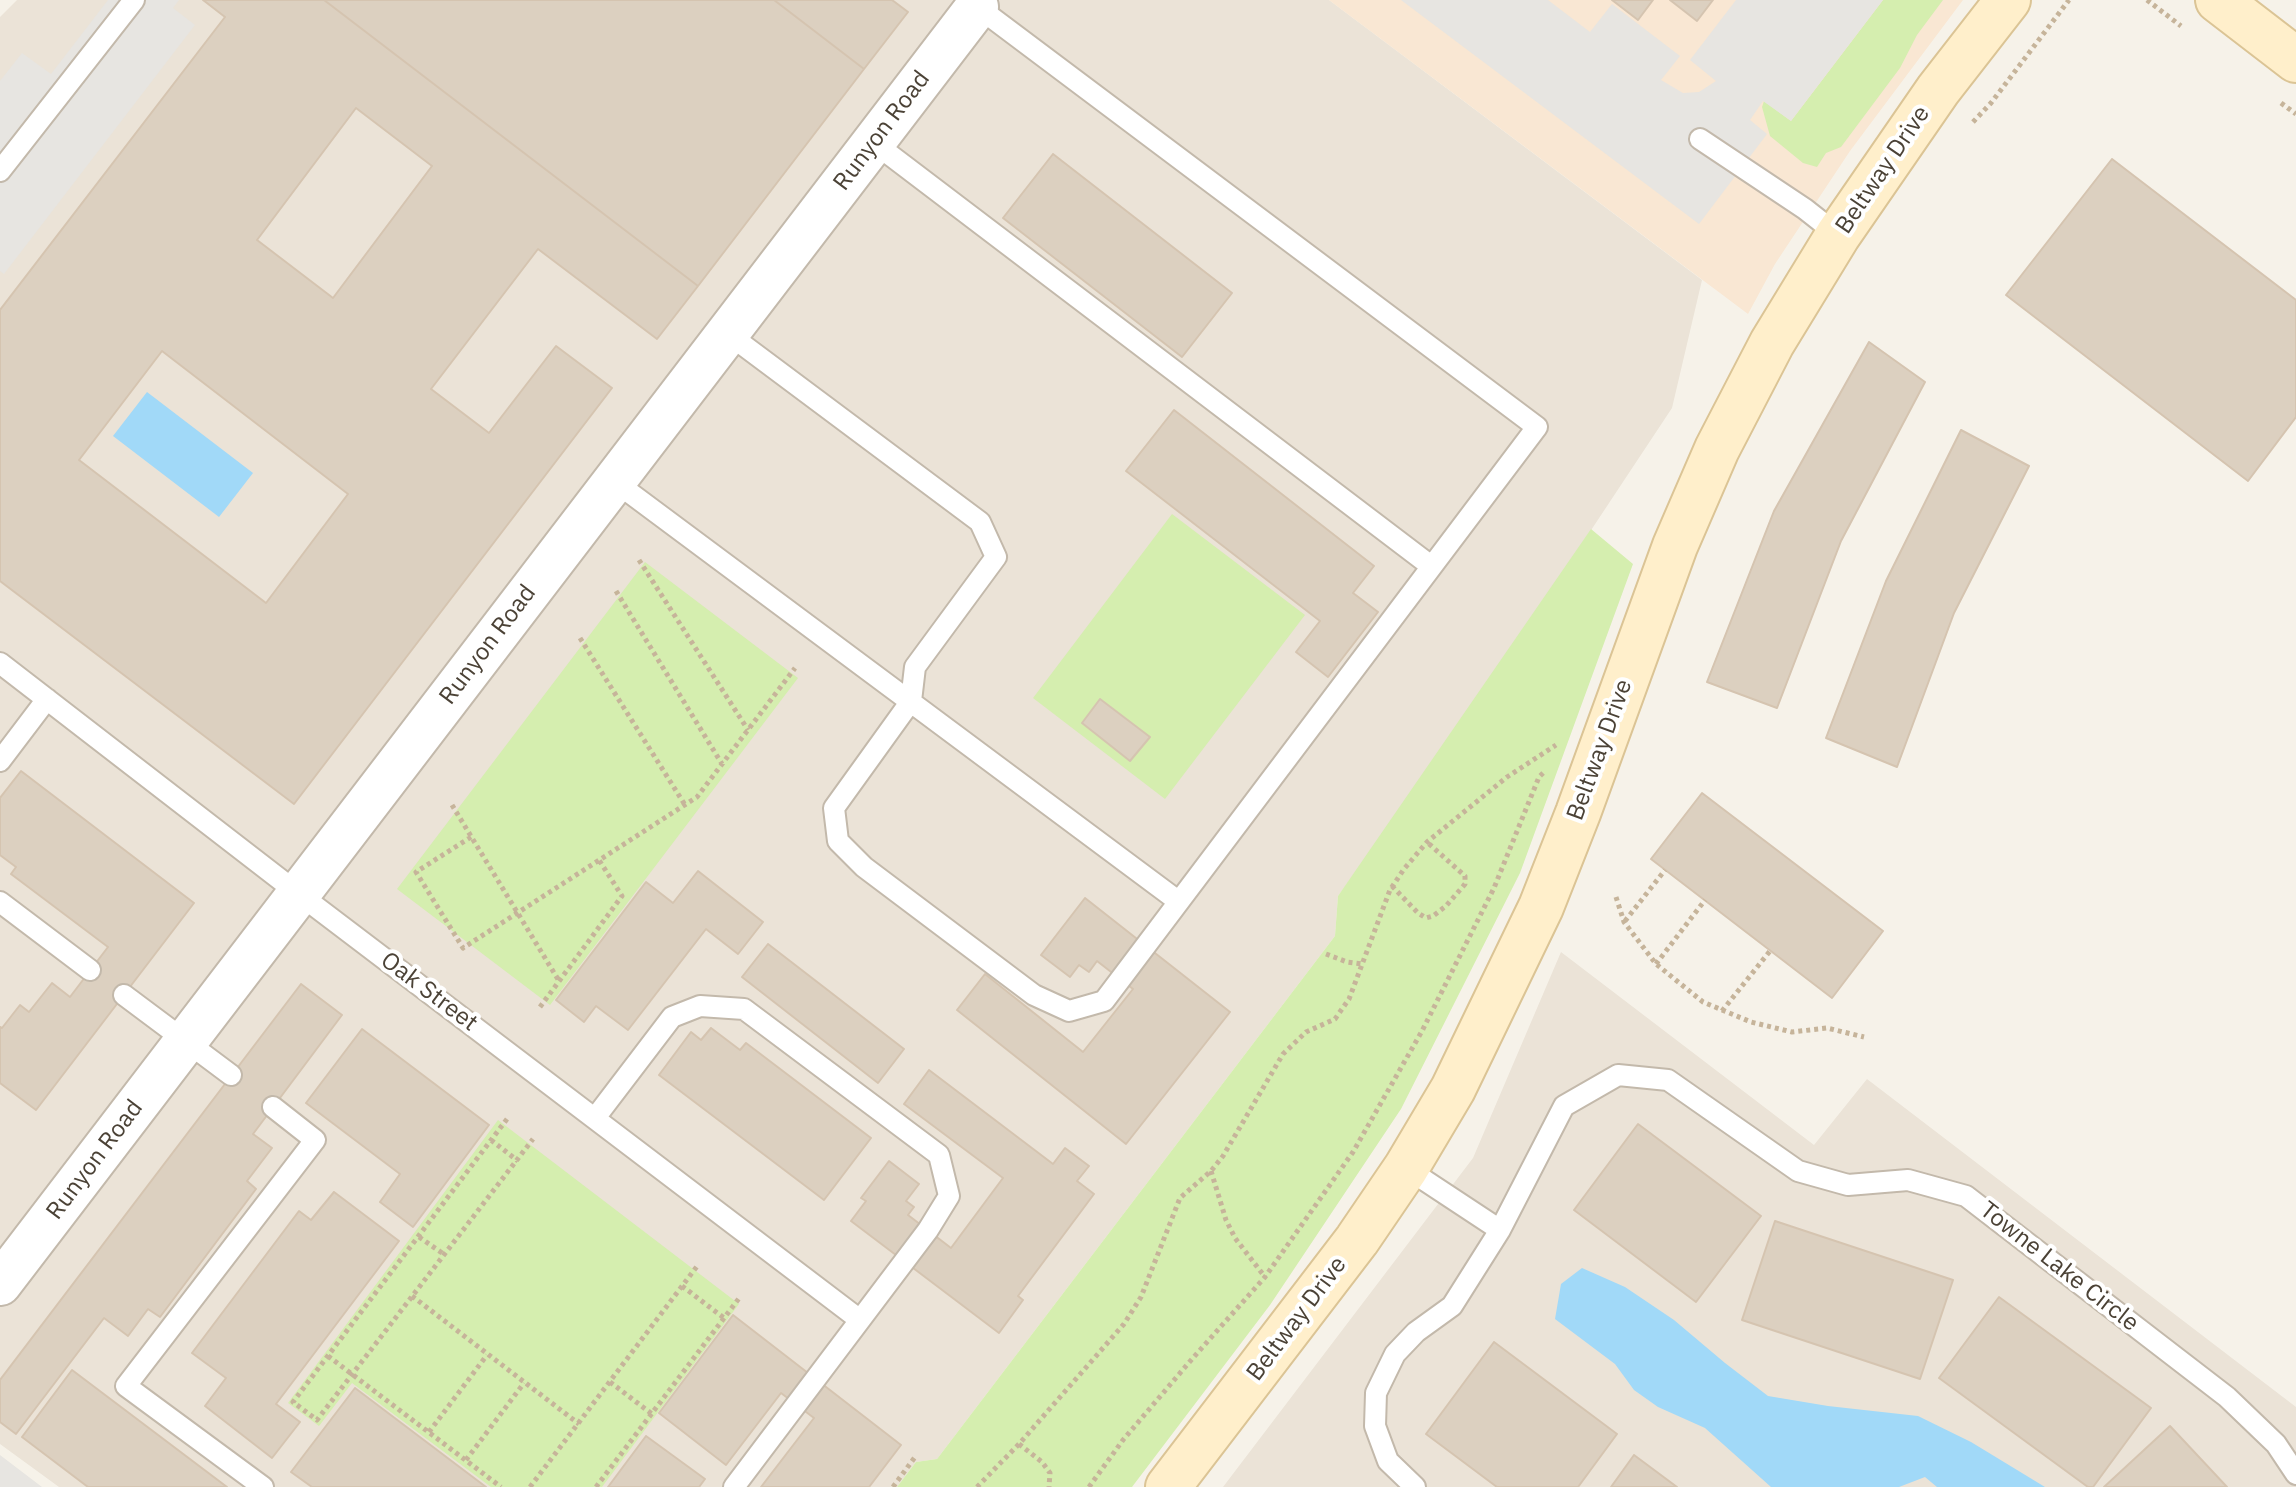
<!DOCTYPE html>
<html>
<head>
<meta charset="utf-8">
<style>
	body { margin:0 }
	canvas { display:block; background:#f6f2e9 }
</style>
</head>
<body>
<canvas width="2296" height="1487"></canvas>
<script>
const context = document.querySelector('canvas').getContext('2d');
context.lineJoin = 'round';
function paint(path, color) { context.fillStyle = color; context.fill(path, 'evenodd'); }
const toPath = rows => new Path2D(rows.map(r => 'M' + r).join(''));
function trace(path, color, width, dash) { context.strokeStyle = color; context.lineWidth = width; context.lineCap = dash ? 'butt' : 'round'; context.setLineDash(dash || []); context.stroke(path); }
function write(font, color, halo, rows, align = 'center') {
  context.font = font + ' "IBM Plex Sans",sans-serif'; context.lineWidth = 8; context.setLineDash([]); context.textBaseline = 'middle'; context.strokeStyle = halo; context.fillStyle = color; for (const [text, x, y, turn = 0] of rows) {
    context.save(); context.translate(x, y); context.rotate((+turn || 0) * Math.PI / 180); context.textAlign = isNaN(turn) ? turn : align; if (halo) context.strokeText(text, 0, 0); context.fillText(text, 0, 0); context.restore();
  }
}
paint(toPath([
	[17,0,1329,0,1702,280,1672,408,1448,746,1338,896,1335,936,937,1459,916,1462,897,1487,59,1487,0,1444,0,17],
	[1561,952,1814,1145,1867,1079,2296,1407,2296,1487,1223,1487,1473,1158]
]), '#ebe3d7');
paint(toPath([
	[1329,0,1963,0,1850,151,1775,264,1748,314]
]), '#f9e7d3');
paint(toPath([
	[1883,0,1943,0,1917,35,1900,68,1841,147,1826,153,1817,167,1803,163,1770,136,1762,107,1764,101,1791,121],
	[1172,514,1305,615,1165,799,1033,698],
	[1591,529,1633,564,1520,873,1401,1109,1270,1305,1132,1487,897,1487,916,1462,937,1459,1335,936,1338,896],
	[645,562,798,678,550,1005,397,889],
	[498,1120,739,1304,602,1487,491,1487,352,1383,319,1426,288,1403]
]), '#d5eeaf');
paint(toPath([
	[108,0,179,0,173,8,195,25,4,274,0,271,0,81,22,53,51,74],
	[1401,0,1548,0,1590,32,1612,4,1680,56,1661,80,1683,93,1699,92,1716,81,1690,60,1736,0,1883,0,1791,121,1763,101,1750,120,1767,134,1699,224],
	[0,1455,42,1487,0,1487]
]), '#e7e5e1');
paint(toPath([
	[147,392,253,473,219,517,113,436],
	[1582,1268,1625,1287,1674,1320,1725,1363,1768,1396,1828,1406,1918,1416,1971,1442,2045,1487,1937,1487,1925,1477,1899,1487,1771,1487,1705,1428,1658,1407,1634,1390,1615,1364,1555,1319,1561,1284]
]), '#a1d9f8');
const building = toPath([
	[203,0,324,0,698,286,657,339,538,249,431,389,489,433,556,346,612,388,294,804,0,581,0,310,225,17,203,0],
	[356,108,432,166,333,298,257,240,356,108],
	[162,351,348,494,266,603,79,460,162,351],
	[324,0,774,0,864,69,698,286,324,0],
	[774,0,892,0,908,12,864,69,774,0],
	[1612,0,1653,0,1638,20,1612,0],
	[1670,0,1713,0,1697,21,1670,0],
	[1053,154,1232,293,1182,357,1003,218,1053,154],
	[2112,159,2296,300,2296,417,2248,481,2006,295,2112,159],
	[1869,342,1925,382,1841,541,1777,708,1707,682,1774,511,1869,342],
	[1174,410,1374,566,1353,593,1378,612,1328,677,1296,652,1320,621,1126,471,1174,410],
	[1961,430,2029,466,1954,613,1897,767,1826,738,1886,581,1961,430],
	[1100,699,1150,737,1130,761,1082,723,1100,699],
	[21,771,194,903,36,1110,0,1083,0,1027,2,1028,20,1005,29,1012,52,983,70,997,108,947,11,874,16,867,0,855,0,798,21,771],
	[1702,793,1883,931,1832,998,1651,859,1702,793],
	[698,871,763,922,738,954,706,929,628,1030,596,1006,584,1022,556,1000,646,882,673,903,698,871],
	[1085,898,1230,1012,1126,1144,957,1010,985,974,1083,1052,1133,989,1097,961,1089,972,1079,965,1070,977,1041,955,1085,898],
	[768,944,904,1049,878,1083,742,977,768,944],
	[301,984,342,1015,253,1134,272,1148,247,1181,256,1189,160,1317,148,1309,128,1336,104,1318,16,1434,0,1422,0,1380,301,984],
	[711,1028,740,1050,746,1043,871,1138,824,1200,659,1075,691,1032,701,1040,711,1028],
	[362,1029,489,1125,413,1227,380,1202,400,1174,306,1103,362,1029],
	[929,1070,1053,1164,1065,1148,1089,1166,1077,1181,1094,1194,1018,1296,1023,1300,999,1333,851,1221,866,1201,861,1198,889,1161,919,1184,906,1201,914,1207,908,1215,951,1248,1003,1178,904,1104,929,1070],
	[1638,1124,1761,1216,1696,1302,1574,1210,1638,1124],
	[334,1192,399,1241,276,1404,300,1422,272,1458,205,1406,226,1378,192,1353,299,1211,311,1220,334,1192],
	[1775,1221,1953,1280,1920,1379,1742,1320,1775,1221],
	[1999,1297,2151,1408,2093,1487,2088,1487,1939,1378,1999,1297],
	[733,1315,901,1445,869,1487,761,1487,814,1418,781,1393,726,1465,659,1413,733,1315],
	[1494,1342,1617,1434,1578,1487,1497,1487,1426,1434,1494,1342],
	[72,1370,227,1487,88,1487,22,1437,72,1370],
	[355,1388,486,1487,312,1487,291,1472,355,1388],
	[2170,1426,2227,1487,2104,1487,2170,1426],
	[646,1436,705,1479,699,1487,608,1487,646,1436],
	[1634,1455,1677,1487,1611,1487,1634,1455]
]);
paint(building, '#dcd0c0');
trace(building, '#d5c4b0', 2);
const lane = toPath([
	[1700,139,1805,209,1838,235],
	[873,142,1431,566],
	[0,171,134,0],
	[727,333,980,522,996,557,915,667,911,701,834,808,838,841,864,867,1034,995,1069,1011,1104,1001,1537,427,975,5],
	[614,481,1178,901],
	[0,663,299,894,860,1320],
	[0,761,47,699],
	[0,902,90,970],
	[124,995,231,1075],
	[595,1118,672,1017,700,1006,744,1009,939,1155,949,1196,928,1230,734,1487],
	[1406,1168,1500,1230],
	[263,1487,126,1386,315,1140,273,1107],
	[1415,1487,1388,1461,1375,1426,1376,1393,1395,1354,1416,1332,1452,1306,1500,1230,1564,1106,1618,1075,1668,1080,1798,1171,1848,1185,1908,1180,1966,1196,2227,1397,2276,1444,2296,1474]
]);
const street = toPath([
	[0,1284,977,7]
]);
const secondary = toPath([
	[2218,0,2296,60],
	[1168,1487,1357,1240,1406,1168,1453,1089,1541,907,1578,813,1675,546,1717,449,1772,343,1838,235,1938,90,2008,0]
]);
trace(lane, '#c3b9ab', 24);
trace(street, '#c3b9ab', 46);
trace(secondary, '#dbc495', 48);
trace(toPath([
	[2147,0,2181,26],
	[2281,103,2296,114],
	[1973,122,1991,103,2069,0],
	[639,560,748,730],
	[616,591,722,764],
	[580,638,685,805],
	[452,805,559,981],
	[471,837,416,872,463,948,697,797,795,668],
	[1392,886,1418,913,1426,918,1433,916,1446,906,1465,884,1465,876,1427,842],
	[1616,897,1624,922,1656,964,1703,1002,1751,1022,1792,1032,1827,1028,1864,1037],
	[1625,921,1665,870],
	[1326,954,1347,962,1362,964],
	[1656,964,1705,900],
	[540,1007,622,896,599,860],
	[1722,1011,1770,951],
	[507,1119,293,1402,317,1420,533,1139],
	[491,1140,518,1161],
	[1211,1171,1226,1220,1235,1238,1265,1277],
	[419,1237,445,1255],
	[682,1286,724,1318],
	[412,1296,579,1424],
	[328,1356,501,1487],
	[610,1382,652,1414],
	[429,1432,487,1355],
	[1019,1444,1042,1462,1050,1473,1049,1487],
	[466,1460,524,1383],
	[530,1487,698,1265],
	[596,1487,740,1297],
	[893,1487,915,1457],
	[977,1487,1019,1444,1124,1324,1141,1297,1180,1198,1211,1171,1223,1156,1283,1054,1306,1032,1335,1019,1349,999,1390,890,1404,869,1427,842,1507,777,1556,745],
	[1089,1487,1123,1440,1192,1359,1265,1277,1353,1152,1422,1031,1494,888,1539,777,1545,771]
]), '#c6b49a', 5, [4, 4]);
trace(lane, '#fff', 20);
trace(street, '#fff', 42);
trace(secondary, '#ffefcb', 44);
write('24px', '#4b4236', '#fff', [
	["Runyon Road",882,131,-53],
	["Beltway Drive",1883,170,-56],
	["Runyon Road",488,645,-53],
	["Beltway Drive",1600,750,-70],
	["Oak Street",429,992,37],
	["Runyon Road",95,1160,-53],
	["Towne Lake Circle",2059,1267,38],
	["Beltway Drive",1297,1319,-53]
]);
</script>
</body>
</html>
